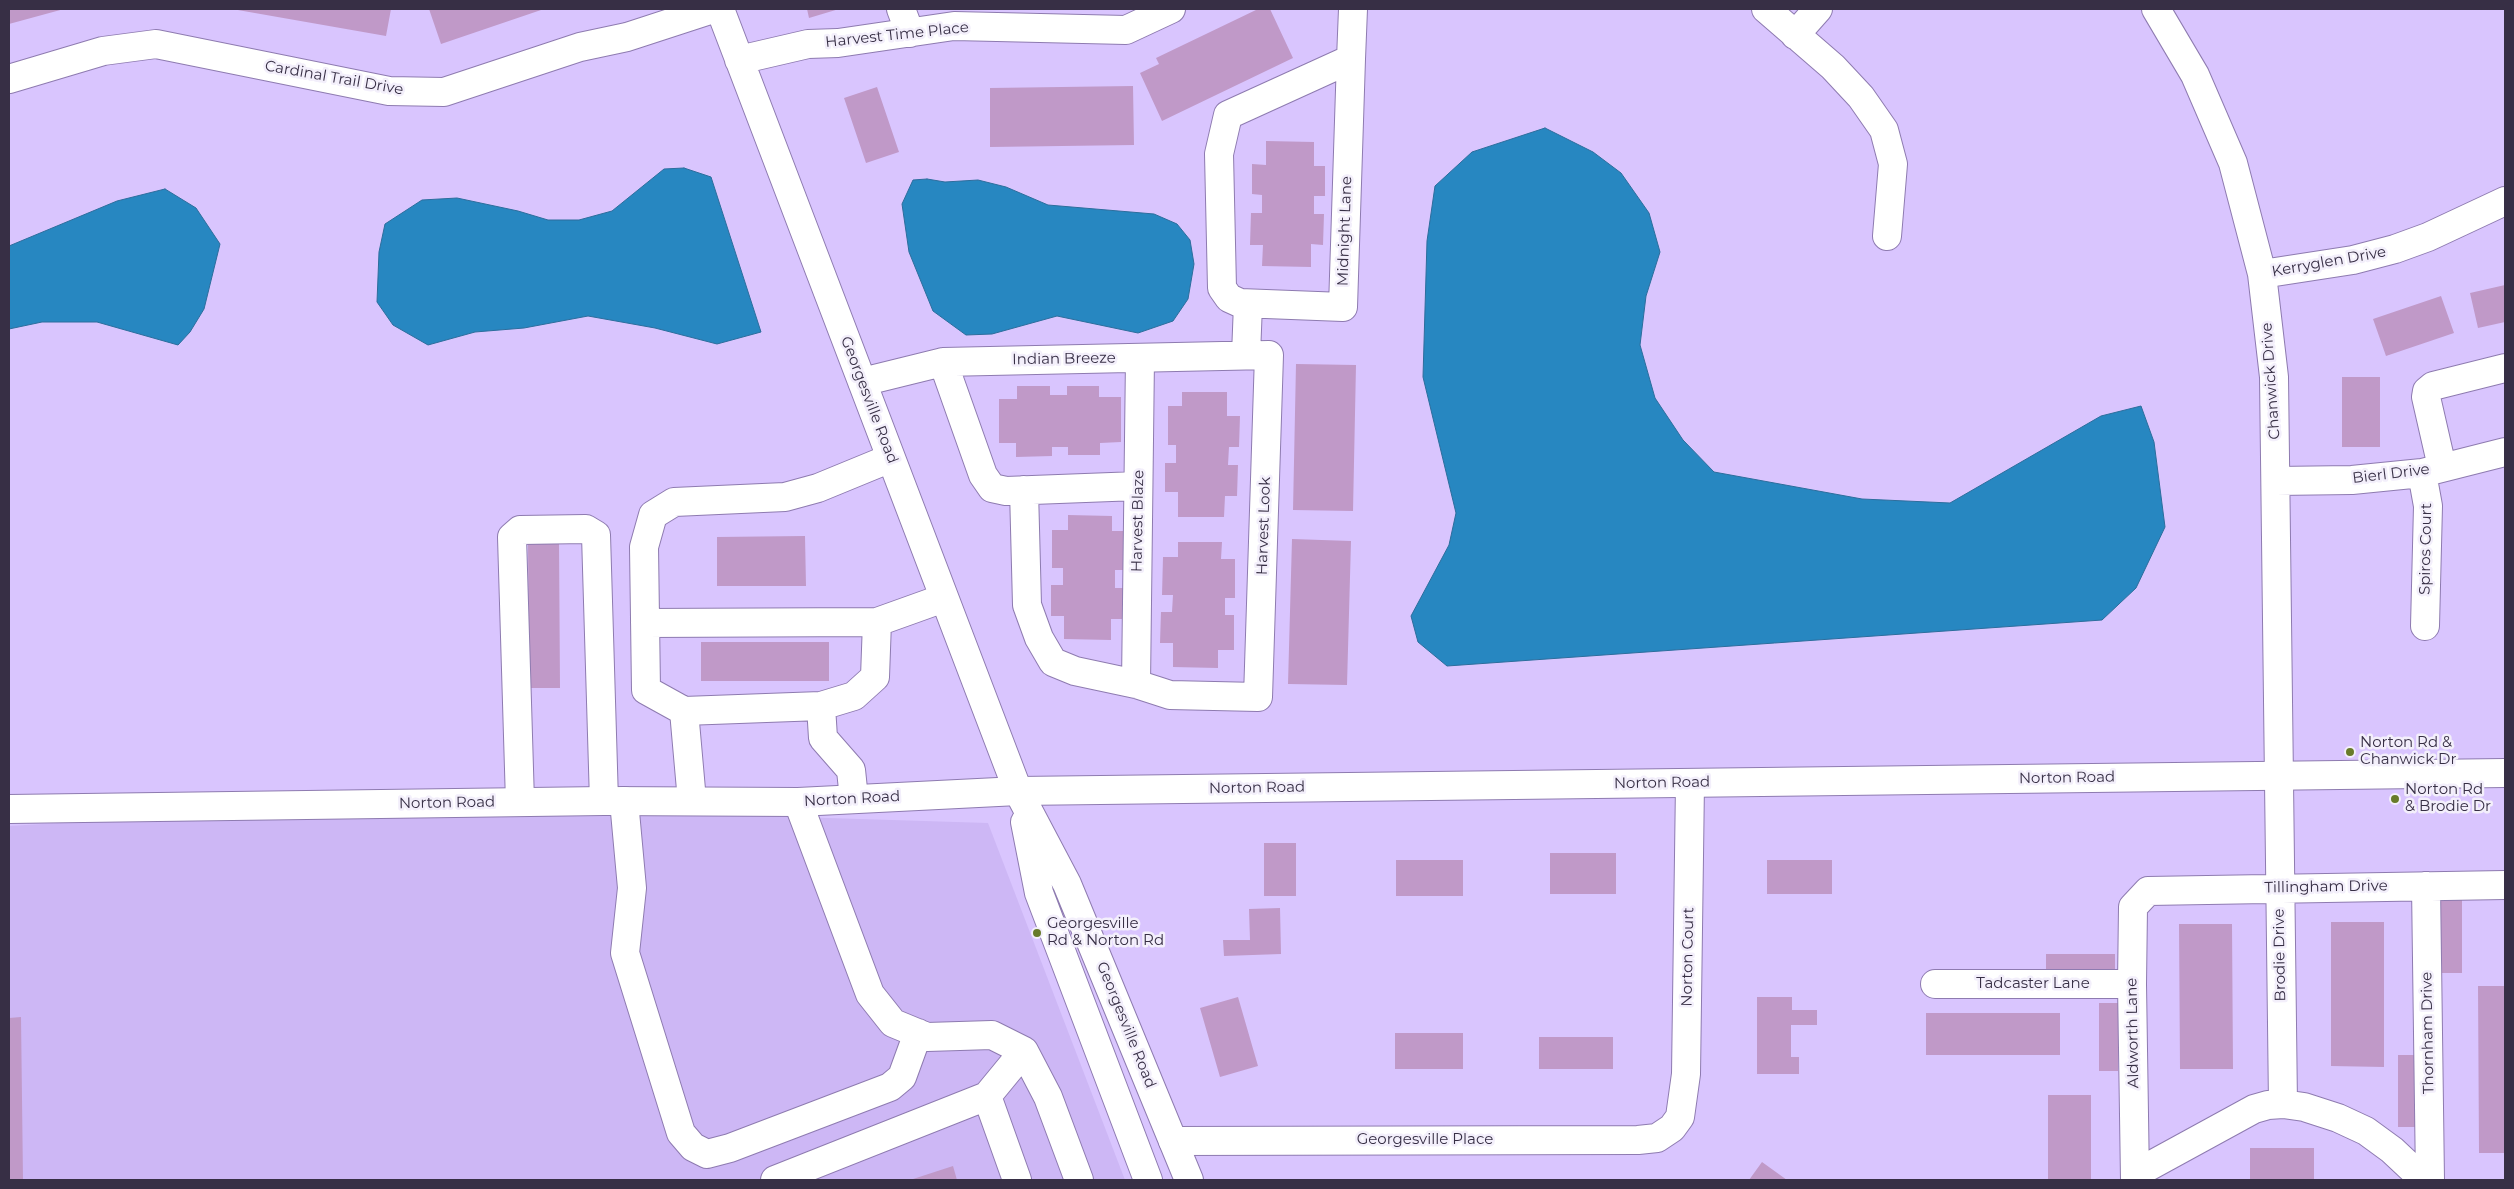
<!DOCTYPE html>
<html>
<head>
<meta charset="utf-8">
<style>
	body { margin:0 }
	#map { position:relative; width:2514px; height:1189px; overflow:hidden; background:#d9c5fe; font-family:Montserrat,sans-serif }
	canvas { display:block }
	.frame { position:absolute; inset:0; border:10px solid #372f45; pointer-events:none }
</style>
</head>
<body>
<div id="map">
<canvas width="2514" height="1189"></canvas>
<div class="frame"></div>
</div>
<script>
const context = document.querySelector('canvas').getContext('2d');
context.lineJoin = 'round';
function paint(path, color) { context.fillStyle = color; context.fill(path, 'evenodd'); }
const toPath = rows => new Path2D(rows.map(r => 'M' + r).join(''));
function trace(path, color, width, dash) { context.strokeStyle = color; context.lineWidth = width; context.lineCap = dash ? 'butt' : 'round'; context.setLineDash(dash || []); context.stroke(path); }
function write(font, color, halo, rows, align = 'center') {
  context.font = font + ' Montserrat,sans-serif'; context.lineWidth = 5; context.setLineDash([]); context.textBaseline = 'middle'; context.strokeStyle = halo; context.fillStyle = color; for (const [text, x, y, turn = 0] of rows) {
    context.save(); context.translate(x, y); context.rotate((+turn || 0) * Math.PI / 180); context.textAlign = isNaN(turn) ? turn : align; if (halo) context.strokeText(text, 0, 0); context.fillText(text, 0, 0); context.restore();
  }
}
paint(toPath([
	[380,804,988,823,1125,1180,9,1180,9,826]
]), '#cdb7f5');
const water = toPath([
	[1545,128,1593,152,1621,173,1649,213,1660,252,1646,296,1640,345,1655,398,1683,440,1714,472,1862,499,1950,503,2101,416,2141,406,2154,442,2165,527,2136,588,2102,620,1447,666,1418,642,1411,616,1449,545,1456,513,1423,377,1427,241,1435,186,1472,152,1545,128],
	[684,168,711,177,761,332,717,344,655,328,588,316,524,328,475,332,428,345,393,325,377,302,379,252,385,224,422,200,457,198,518,211,548,220,579,220,612,211,664,169,684,168],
	[927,179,945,182,978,180,1006,187,1048,205,1154,214,1177,224,1190,240,1194,264,1188,299,1173,321,1138,333,1057,316,992,334,966,335,933,311,909,252,902,204,913,180,927,179],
	[165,189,196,208,220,244,204,309,190,332,178,345,97,322,42,322,9,329,9,246,117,201,165,189]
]);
paint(water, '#2787c1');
trace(water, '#2c6d9c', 1);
paint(toPath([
	[9,9,64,9,9,24],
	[232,9,391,9,386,36],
	[429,9,544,9,441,44],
	[807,9,839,9,809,18],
	[1258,9,1270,9,1293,58,1162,121,1140,73,1159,64,1156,58],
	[1133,86,1134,145,990,147,990,88],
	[877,87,899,152,866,163,844,98],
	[1266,141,1314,142,1314,166,1325,166,1325,196,1314,196,1314,214,1324,214,1323,245,1311,244,1311,267,1262,266,1263,245,1250,245,1251,213,1262,213,1262,195,1252,194,1252,164,1266,165],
	[2505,285,2505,322,2478,328,2470,293],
	[2441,296,2454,333,2386,356,2373,319],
	[1296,364,1356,365,1353,511,1293,510],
	[2342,377,2380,377,2380,447,2342,447],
	[1017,386,1050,386,1050,395,1067,395,1067,386,1099,386,1099,397,1121,397,1121,442,1100,443,1100,455,1068,455,1068,447,1052,447,1052,456,1016,457,1016,443,999,443,999,399,1017,399],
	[1182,392,1227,392,1227,416,1240,416,1239,447,1229,447,1228,465,1238,465,1237,496,1225,496,1224,517,1178,517,1178,492,1165,492,1165,463,1176,463,1176,445,1168,445,1168,406,1182,406],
	[1068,515,1112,516,1112,531,1125,531,1125,570,1115,570,1115,588,1125,588,1124,619,1111,619,1111,640,1064,639,1064,616,1051,616,1051,585,1063,585,1063,568,1052,568,1052,530,1068,530],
	[805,536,806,586,717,586,717,537],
	[1292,539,1351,541,1347,685,1288,684],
	[528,541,559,541,560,688,529,688],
	[1178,542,1222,542,1221,559,1235,559,1235,598,1225,598,1225,615,1234,615,1234,650,1218,650,1218,668,1173,667,1173,643,1160,643,1161,612,1172,612,1173,595,1162,595,1163,557,1178,557],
	[701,642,829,642,829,681,701,681],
	[1264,843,1296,843,1296,896,1264,896],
	[1550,853,1616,853,1616,894,1550,894],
	[1396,860,1463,860,1463,896,1396,896],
	[1767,860,1832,860,1832,894,1767,894],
	[2439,899,2462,899,2462,973,2439,973],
	[1280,908,1281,954,1224,956,1223,940,1250,940,1249,909],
	[2331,922,2384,922,2384,1067,2331,1066],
	[2179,924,2232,924,2233,1069,2180,1069],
	[2046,954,2115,954,2115,976,2046,976],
	[2478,986,2505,986,2505,1153,2479,1153],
	[1238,997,1258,1066,1220,1077,1200,1008],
	[1757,997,1792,997,1792,1010,1817,1010,1817,1025,1791,1025,1791,1057,1799,1057,1799,1074,1757,1074],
	[2099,1003,2118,1003,2118,1071,2099,1071],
	[1926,1013,2060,1013,2060,1055,1926,1055],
	[21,1017,23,1180,9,1180,9,1018],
	[1395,1033,1463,1033,1463,1069,1395,1069],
	[1539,1037,1613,1037,1613,1069,1539,1069],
	[2398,1055,2420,1055,2420,1127,2398,1127],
	[2048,1095,2091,1095,2091,1180,2048,1180],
	[2250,1148,2314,1148,2314,1180,2250,1180],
	[1762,1162,1787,1180,1749,1180],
	[953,1166,957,1180,910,1180]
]), '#c099c8');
const minor = toPath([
	[720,9,1018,791],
	[901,9,910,33],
	[1766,9,1833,67,1861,97,1884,130,1893,164,1887,236],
	[2156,9,2195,75,2233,163,2262,274,2274,377,2283,1104],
	[1795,35,1818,9],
	[1351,59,1343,307,1240,303,1229,298,1222,288,1219,154,1228,115,1351,59],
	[1351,59,1353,9],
	[739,60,808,44,838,43,954,26,1126,30,1171,9],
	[9,79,103,51,156,44,389,91,444,92,580,47,627,37,713,9],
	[2262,274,2353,260,2395,249,2428,237,2505,201],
	[1246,355,1248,304],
	[943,362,983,475,992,488,1006,491,1138,486],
	[862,382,943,362,1269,355,1258,697,1170,695,1136,684,1075,671,1053,662,1039,638,1027,605,1024,490],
	[2442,467,2426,397,2427,391,2433,386,2505,368],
	[2422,473,2428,506,2425,626],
	[2276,481,2352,480,2422,473,2505,452],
	[645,623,877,622],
	[1136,684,1140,358],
	[821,706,684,711,646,690,644,547,653,515,674,502,785,497,818,488,891,458],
	[684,711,692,801],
	[854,799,851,770,823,738,821,706,854,696,875,677,877,622,944,598],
	[624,801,632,888,625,953,681,1133,693,1147,707,1154,730,1148,890,1087,902,1077,918,1033],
	[520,802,512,537,520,530,586,529,596,535,604,801],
	[798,802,870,994,893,1023,927,1037,992,1035,1024,1051,1048,1097,1079,1180],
	[2426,886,2430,1180],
	[1935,984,2132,984],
	[1173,1141,1638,1140,1657,1138,1672,1128,1680,1117,1686,1074,1690,783],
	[2135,1174,2254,1109,2268,1105,2283,1104,2304,1107,2338,1118,2366,1131,2392,1150,2424,1180],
	[775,1180,987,1096],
	[1017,1180,987,1096,1024,1051],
	[2135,1180,2132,984,2133,907,2148,891,2505,885]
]);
const major = toPath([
	[1018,791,1067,884,1189,1180],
	[9,809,604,801,798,802,1018,791,2505,773],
	[1025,822,1039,893,1148,1180]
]);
trace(minor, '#8e7bb0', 30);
trace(major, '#8e7bb0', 30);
trace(minor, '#fff', 28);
trace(major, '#fff', 28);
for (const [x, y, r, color] of [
	[2350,752,5,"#687b2a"],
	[2395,799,5,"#687b2a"],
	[1037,933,5,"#687b2a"]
]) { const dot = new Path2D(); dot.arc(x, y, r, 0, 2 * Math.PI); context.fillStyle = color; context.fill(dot); trace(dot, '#f3effb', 2); }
write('15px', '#372f45', '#f3effb', [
	["Harvest Time Place",897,35,-6],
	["Cardinal Trail Drive",334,78,10],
	["Midnight Lane",1345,231,-88],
	["Kerryglen Drive",2329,262,-10],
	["Indian Breeze",1064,359,-1],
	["Chanwick Drive",2271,381,-94],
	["Georgesville Road",869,400,69],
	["Bierl Drive",2391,474,-7],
	["Harvest Blaze",1138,521,-89],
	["Harvest Look",1264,526,-88],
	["Spiros Court",2426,549,-89],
	["Norton Road",2067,778,-1],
	["Norton Road",1662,783,-1],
	["Norton Road",1257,788,-1],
	["Norton Road",852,799,-3],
	["Norton Road",447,803,-1],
	["Tillingham Drive",2326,887,-1],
	["Brodie Drive",2280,955,-91],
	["Norton Court",1688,957,-89],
	["Tadcaster Lane",2033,984],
	["Georgesville Road",1126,1025,68],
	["Aldworth Lane",2133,1033,-91],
	["Thornham Drive",2428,1033,-91],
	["Georgesville Place",1425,1140]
]);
write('15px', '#372f45', '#f3effb', [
	["Norton Rd &",2360,743],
	["Chanwick Dr",2360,760],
	["Norton Rd",2405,790],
	["& Brodie Dr",2405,807],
	["Georgesville",1047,924],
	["Rd & Norton Rd",1047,941]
], 'left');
</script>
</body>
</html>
